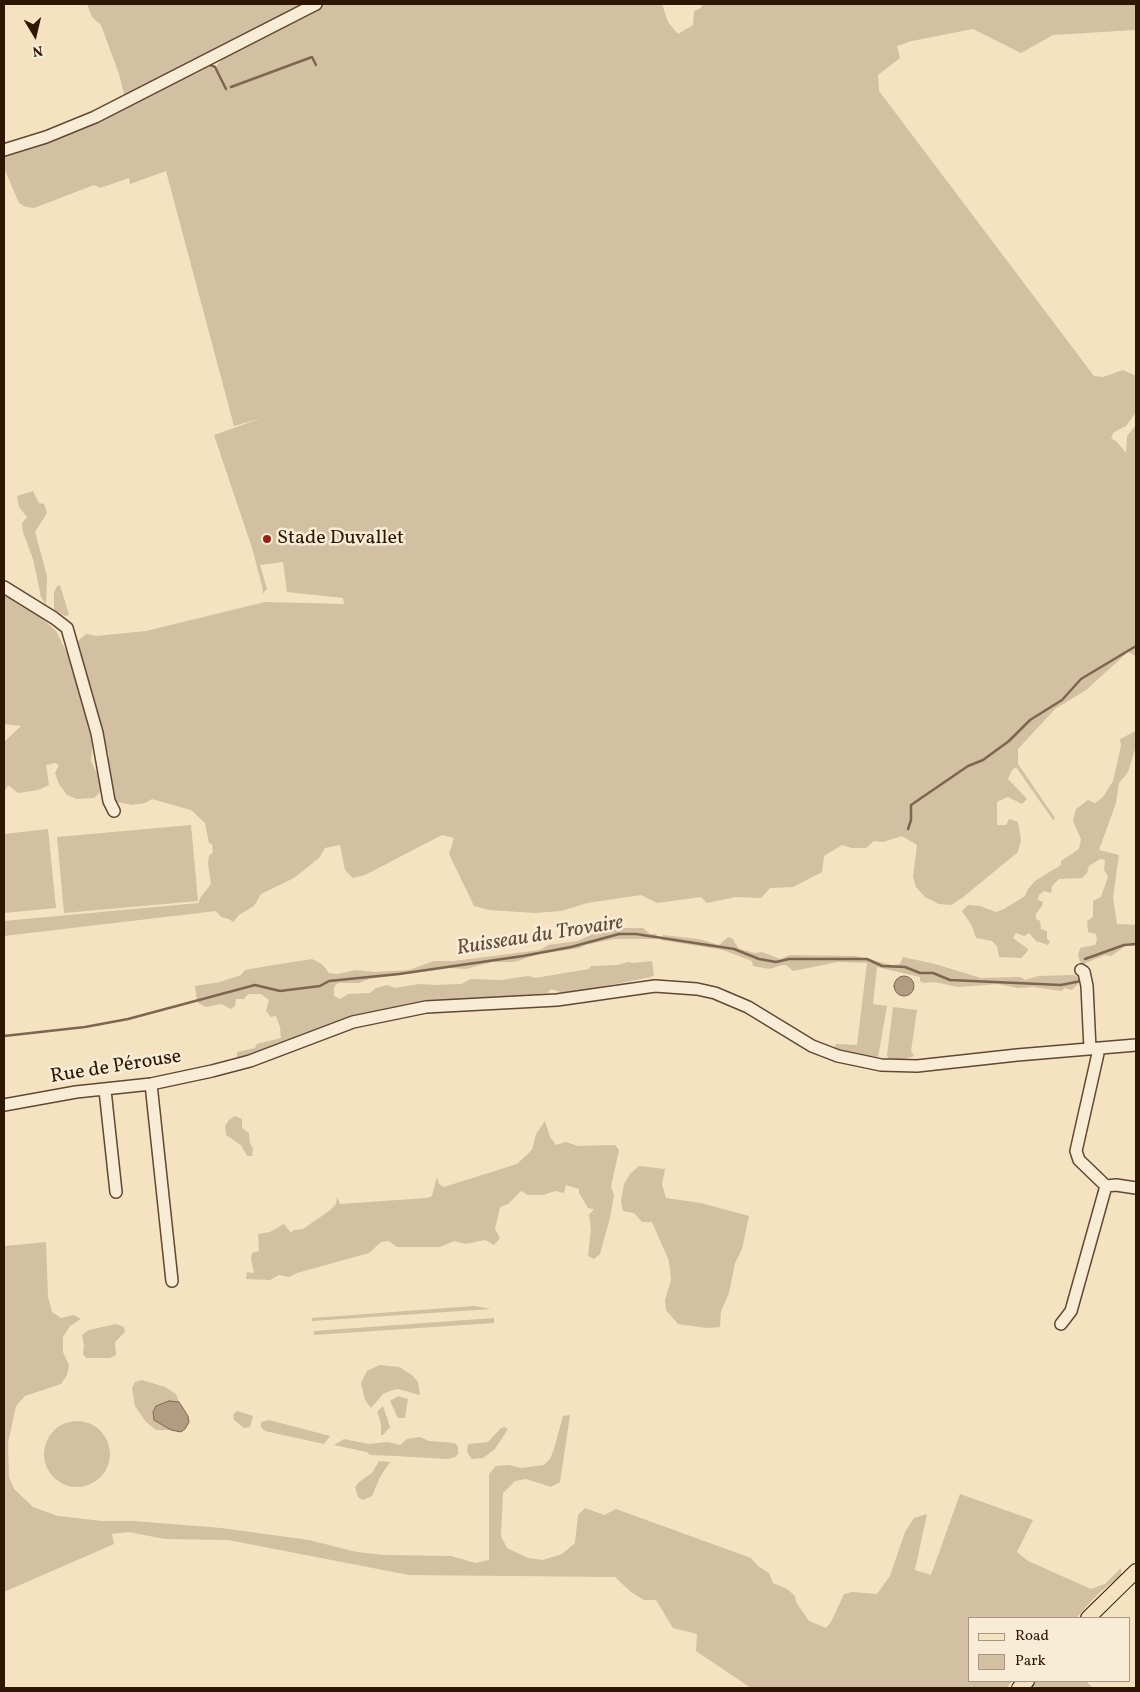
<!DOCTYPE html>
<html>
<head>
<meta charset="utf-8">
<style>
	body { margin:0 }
	#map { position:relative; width:1140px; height:1692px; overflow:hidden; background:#f4e2c1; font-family:Vollkorn,serif }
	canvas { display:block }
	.frame { position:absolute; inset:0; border:5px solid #2f1504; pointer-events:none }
	.legend { position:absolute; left:968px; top:1617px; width:162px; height:65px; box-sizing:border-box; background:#f8ecd7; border:1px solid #a89683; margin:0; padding:6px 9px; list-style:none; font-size:15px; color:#2f1504 }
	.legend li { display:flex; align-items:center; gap:10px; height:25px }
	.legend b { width:25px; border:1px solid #a89683 }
	.north { position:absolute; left:10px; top:10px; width:50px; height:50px; -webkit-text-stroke:4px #f8ecd7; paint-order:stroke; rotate:171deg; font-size:14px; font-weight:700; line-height:20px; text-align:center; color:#2f1504 }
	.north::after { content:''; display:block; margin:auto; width:18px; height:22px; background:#2f1504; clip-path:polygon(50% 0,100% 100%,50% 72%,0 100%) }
</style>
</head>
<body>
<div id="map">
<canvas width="1140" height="1692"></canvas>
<div class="frame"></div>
<ul class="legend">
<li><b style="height:6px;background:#f4e2c1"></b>Road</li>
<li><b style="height:14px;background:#d3bfa1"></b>Park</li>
</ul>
<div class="north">N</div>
</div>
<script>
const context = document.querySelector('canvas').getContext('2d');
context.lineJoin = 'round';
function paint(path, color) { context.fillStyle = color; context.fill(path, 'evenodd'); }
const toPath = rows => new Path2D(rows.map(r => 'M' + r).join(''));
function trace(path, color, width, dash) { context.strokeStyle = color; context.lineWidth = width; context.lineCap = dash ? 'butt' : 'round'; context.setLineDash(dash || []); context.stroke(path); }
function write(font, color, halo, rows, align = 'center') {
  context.font = font + ' Vollkorn,serif'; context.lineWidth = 5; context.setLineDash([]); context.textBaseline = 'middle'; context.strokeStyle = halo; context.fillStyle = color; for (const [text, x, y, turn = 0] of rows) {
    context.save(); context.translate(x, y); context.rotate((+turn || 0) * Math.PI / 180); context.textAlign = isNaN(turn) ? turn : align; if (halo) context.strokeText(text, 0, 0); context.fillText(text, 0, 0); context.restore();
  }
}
paint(toPath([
	[87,4,308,4,125,98,119,74,101,25,92,17],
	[322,4,662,4,668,22,678,34,693,25,694,11,701,8,703,4,1136,4,1136,33,1135,30,1053,35,1021,53,973,29,912,41,897,46,900,58,878,75,879,91,1094,376,1103,377,1123,370,1136,376,1136,412,1126,426,1114,432,1111,438,1117,442,1126,453,1127,436,1136,425,1136,656,1128,652,1086,690,1055,709,1018,749,1018,764,1055,818,1053,820,1016,767,1012,770,1008,779,1027,799,1022,804,1008,797,997,802,997,825,1006,825,1009,819,1018,822,1021,840,1018,852,962,898,951,905,939,904,925,897,916,887,913,877,917,845,902,836,883,842,874,841,866,848,852,848,842,845,824,856,822,872,793,887,770,888,761,898,736,897,707,903,701,897,657,903,641,895,587,903,561,911,535,913,489,910,474,906,449,854,454,838,442,835,365,875,353,878,345,870,340,845,325,848,319,858,294,878,261,894,254,906,239,915,233,922,229,919,221,917,216,911,4,936,4,921,199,903,200,898,211,884,208,864,209,856,213,852,212,844,209,843,205,823,191,810,152,799,145,803,132,805,117,802,112,796,106,772,109,753,103,751,77,652,78,641,86,634,96,636,146,631,265,602,344,604,343,598,287,592,283,562,260,565,267,589,262,594,263,590,253,551,214,435,262,418,234,426,166,171,130,184,129,178,100,188,94,185,34,208,26,207,19,203,4,168,4,156,82,130,210,65,214,70,226,53],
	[33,491,39,503,44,504,47,513,35,532,47,576,46,605,41,597,33,559,23,532,22,523,27,517,19,507,17,496],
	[60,585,69,615,65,616,54,610,54,593,57,586],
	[4,592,36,613,56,631,68,655,93,739,91,761,104,788,94,798,77,799,67,795,59,784,55,773,59,765,55,763,46,765,49,785,38,790,18,793,8,785,4,793,4,742,21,726,4,724],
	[1136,731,1136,746,1128,772,1119,783,1116,803,1099,850,1119,855,1113,897,1117,924,1136,925,1136,943,1124,947,1111,956,1105,955,1081,965,1078,955,1080,948,1095,945,1097,940,1096,934,1088,932,1087,921,1093,917,1093,901,1101,897,1108,877,1104,870,1105,860,1100,859,1089,866,1087,873,1082,878,1059,879,1052,886,1051,893,1044,891,1039,895,1038,900,1043,902,1042,906,1036,914,1036,919,1040,921,1041,929,1047,931,1047,939,1050,941,1048,945,1036,941,1029,933,1024,936,1016,933,1013,938,1028,949,1027,952,1021,958,999,957,997,946,992,941,976,938,972,926,962,911,968,905,980,906,996,912,1004,909,1025,896,1028,889,1035,881,1061,865,1061,861,1079,849,1081,839,1073,821,1076,809,1088,800,1095,803,1103,797,1113,781,1121,746,1120,739],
	[191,825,198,901,64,913,57,837],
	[48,829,56,908,4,913,4,834],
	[624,928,643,928,650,934,657,934,655,939,614,939,585,945,580,948,539,954,514,962,492,962,466,969,450,968,369,979,359,983,338,983,334,987,334,996,340,999,348,994,370,993,376,988,387,985,395,988,419,984,437,985,461,984,471,979,501,980,528,976,535,978,589,969,591,966,618,965,628,962,634,963,652,961,654,975,651,977,580,991,564,993,551,989,547,993,485,999,443,1001,380,1011,337,1022,242,1058,237,1057,237,1052,255,1048,257,1044,281,1038,280,1027,276,1016,271,1017,266,1011,269,1000,261,994,248,994,244,999,236,999,235,1006,231,1009,221,1004,206,1007,198,1003,196,995,195,986,220,982,241,975,245,970,268,966,312,959,322,964,329,973,337,974,356,970,375,972,409,970,434,961,454,961,540,950,548,945,578,941,597,932],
	[663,935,699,939,719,945,728,937,732,938,739,949,755,953,762,952,780,959,790,955,856,956,892,965,900,964,903,957,935,964,981,978,1020,977,1025,980,1038,976,1073,975,1079,977,1078,984,1072,990,1065,988,1061,991,1033,987,1017,988,998,984,958,987,934,982,923,983,920,981,920,977,877,967,873,1004,887,1006,878,1057,862,1055,834,1049,836,1044,857,1045,867,963,838,962,793,971,786,965,782,965,769,969,753,966,752,961,723,950,661,940],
	[893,1007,917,1010,911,1051,914,1056,901,1060,889,1060,887,1055],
	[235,1116,242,1119,242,1128,249,1133,250,1144,253,1148,252,1156,247,1156,241,1145,226,1135,225,1126,229,1120],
	[545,1121,550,1137,556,1145,566,1142,578,1146,615,1145,619,1150,611,1187,614,1195,610,1218,600,1254,594,1259,588,1256,591,1229,589,1215,594,1209,588,1208,579,1193,579,1189,566,1185,564,1193,555,1191,543,1195,528,1195,521,1191,508,1204,500,1207,495,1229,500,1238,494,1245,485,1240,466,1244,454,1241,440,1247,397,1247,389,1241,381,1242,369,1253,297,1273,289,1277,279,1275,270,1280,246,1279,247,1272,254,1273,251,1259,252,1253,259,1251,258,1234,270,1232,284,1224,291,1233,294,1230,303,1229,329,1211,336,1204,337,1197,340,1204,427,1198,432,1196,437,1177,439,1184,444,1187,517,1164,532,1150,536,1134],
	[639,1166,665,1169,662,1184,666,1198,701,1203,749,1216,742,1249,735,1263,729,1293,721,1311,720,1327,706,1328,678,1324,666,1310,665,1300,671,1280,669,1261,652,1222,642,1222,634,1213,623,1211,621,1201,624,1184,630,1174],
	[46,1242,48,1297,52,1312,61,1318,74,1315,81,1319,70,1326,63,1337,63,1352,69,1365,67,1375,61,1384,25,1396,16,1406,8,1443,9,1477,14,1489,33,1507,58,1516,102,1521,133,1521,221,1528,309,1540,357,1552,384,1555,451,1556,475,1563,489,1560,489,1474,496,1466,509,1465,521,1468,544,1465,550,1459,554,1449,563,1416,570,1415,560,1482,551,1487,526,1479,515,1481,503,1493,501,1536,507,1548,528,1558,543,1560,562,1554,575,1543,578,1515,585,1508,604,1515,616,1509,751,1558,758,1566,769,1573,773,1583,787,1589,795,1596,796,1602,809,1621,826,1628,831,1622,844,1594,852,1592,877,1594,890,1576,905,1532,914,1518,927,1514,915,1570,931,1575,960,1494,1033,1520,1017,1552,1028,1561,1091,1589,1105,1584,1121,1568,1121,1575,1098,1594,1076,1618,969,1618,969,1681,1012,1681,1007,1688,751,1688,696,1651,697,1634,673,1628,656,1600,644,1600,631,1592,615,1577,409,1575,228,1540,165,1539,128,1532,112,1534,114,1544,4,1592,4,1246],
	[474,1306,491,1309,312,1321,312,1318],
	[494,1318,494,1323,314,1335,314,1331],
	[116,1324,124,1327,125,1332,115,1342,116,1355,110,1358,86,1358,83,1354,84,1346,82,1335,89,1330],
	[380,1365,399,1367,412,1375,418,1382,420,1395,398,1389,390,1391,383,1394,371,1408,365,1400,361,1383,367,1371],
	[142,1380,165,1387,176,1394,179,1402,169,1401,156,1406,153,1412,154,1420,171,1430,156,1430,146,1422,135,1406,132,1388,135,1382],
	[398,1396,408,1399,405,1418,398,1418,390,1401],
	[383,1406,390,1427,383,1435,381,1435,381,1424,377,1412],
	[237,1411,253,1416,250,1427,244,1428,234,1420,233,1415],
	[269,1420,330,1436,324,1444,265,1431,261,1427,261,1422],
	'44 1454a33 33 0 1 1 66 0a33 33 0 1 1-66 0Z',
	[505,1427,508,1429,495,1449,483,1458,472,1459,467,1452,468,1444,488,1442,501,1428],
	[420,1437,429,1441,455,1443,458,1447,458,1454,455,1457,448,1459,395,1456,370,1455,367,1452,334,1445,344,1439,368,1444,388,1442,400,1445,407,1439],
	[379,1461,390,1462,380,1477,372,1496,363,1500,358,1497,355,1487,359,1482,372,1473],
	[1035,1681,1086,1681,1093,1688,1029,1688]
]), '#d3bfa1');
const water = toPath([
	'894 986a10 10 0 1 1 20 0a10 10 0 1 1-20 0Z',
	[169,1401,179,1402,188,1416,189,1422,185,1429,181,1432,171,1430,154,1420,153,1412,156,1406,169,1401]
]);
paint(water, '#b19c81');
trace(water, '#7d664f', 1);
trace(toPath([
	[208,64,215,67,226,89],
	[231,87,312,57,316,65],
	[908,829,911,820,911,805,968,766,983,760,1009,741,1030,720,1062,700,1081,679,1136,646],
	[1085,959,1124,945,1136,944],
	[4,1036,85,1027,128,1019,255,985,280,991,320,986,329,981,399,974,523,956,571,947,619,934,636,934,734,949,759,959,776,962,789,959,867,959,882,966,905,967,920,973,933,973,950,980,1061,985,1081,981]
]), '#7d664f', 2.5);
const minor = toPath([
	[4,150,46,137,95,117,316,4],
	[4,587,54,618,67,628,97,733,109,801,114,811],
	[1081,970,1084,972,1087,986,1090,1049],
	[151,1084,172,1281],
	[105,1090,116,1192],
	[4,1105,76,1092,151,1084,212,1071,250,1061,353,1022,426,1007,557,1000,655,986,697,989,715,993,748,1007,812,1046,838,1056,881,1065,917,1066,1017,1055,1136,1045],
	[1106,1186,1116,1185,1136,1188],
	[1061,1324,1071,1311,1106,1186,1079,1160,1076,1151,1099,1049]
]);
const major = toPath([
	[1088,1618,1136,1571],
	[1019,1688,1027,1681]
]);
trace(minor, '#604833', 14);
trace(major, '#2f1504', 16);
trace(minor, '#f8ecd7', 11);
trace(major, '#f4e2c1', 14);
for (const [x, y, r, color] of [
	[267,539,5,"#8f2418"]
]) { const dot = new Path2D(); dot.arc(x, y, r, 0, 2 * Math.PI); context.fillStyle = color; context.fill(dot); trace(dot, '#f8ecd7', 2); }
write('20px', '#2f1504', '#f8ecd7', [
	["Stade Duvallet",277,539]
], 'left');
write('20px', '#2f1504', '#f8ecd7', [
	["Rue de Pérouse",116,1068,-9]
]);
write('italic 21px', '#634b36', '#f8ecd7', [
	["Ruisseau du Trovaire",540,937,-9]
]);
</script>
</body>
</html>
